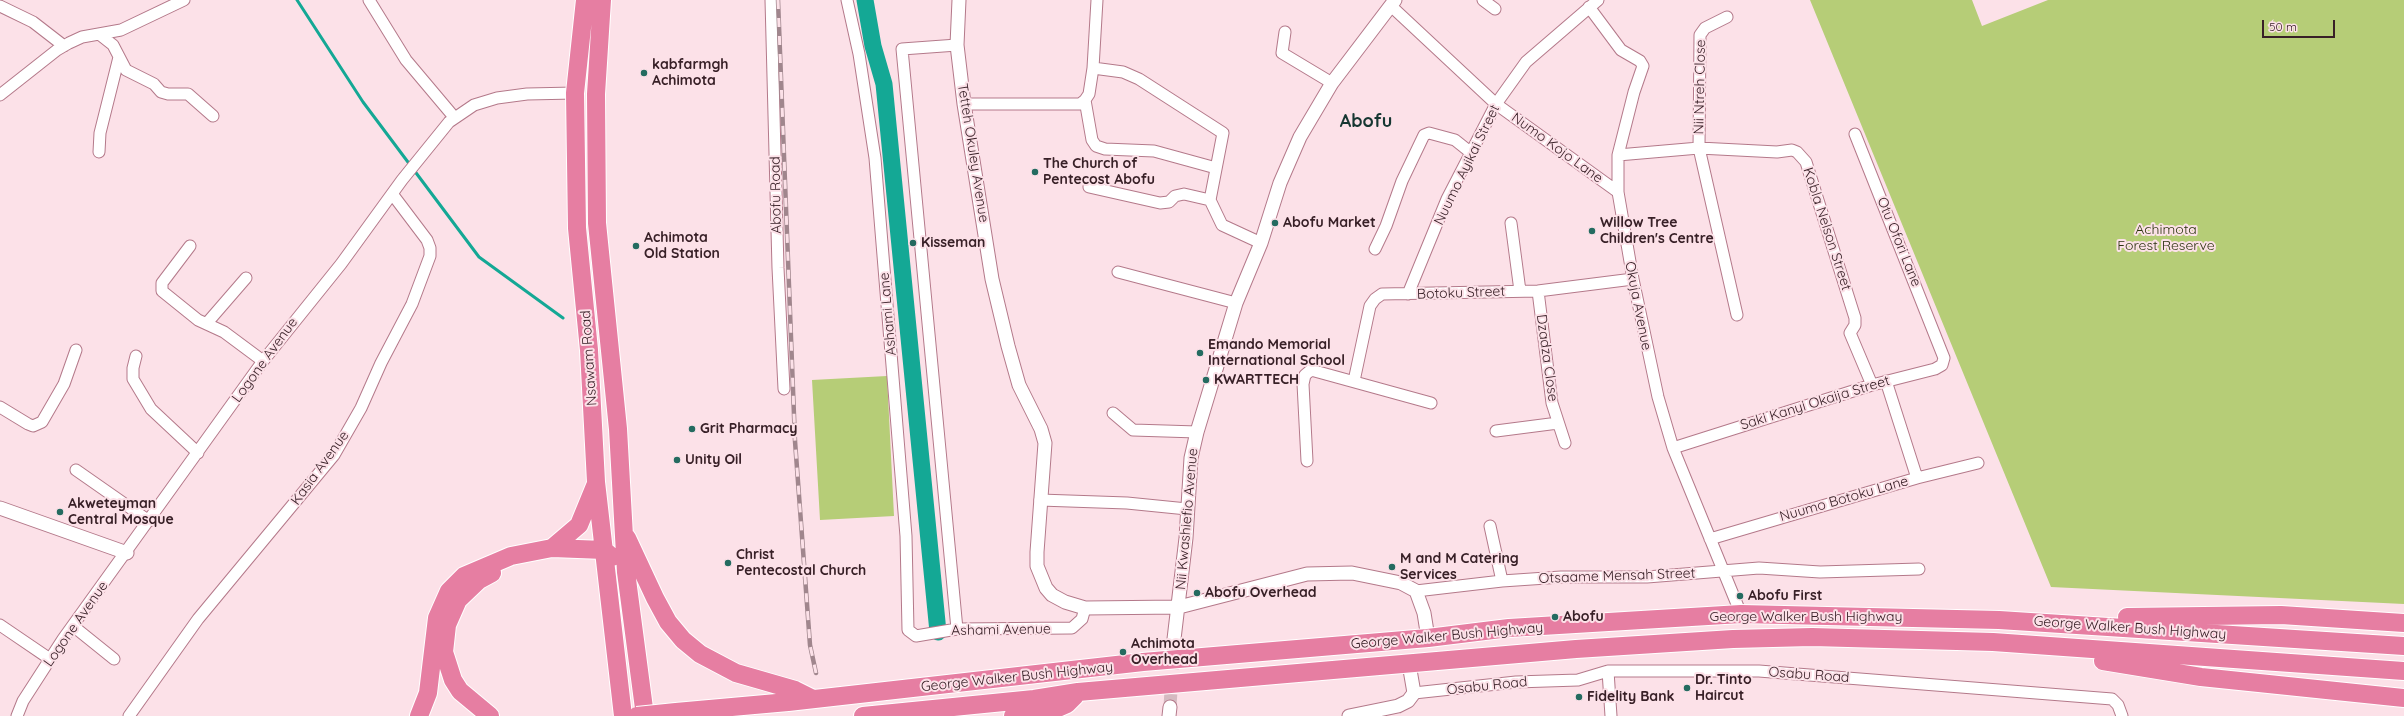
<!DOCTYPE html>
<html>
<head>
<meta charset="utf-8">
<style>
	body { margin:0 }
	#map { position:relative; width:2404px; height:716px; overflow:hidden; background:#fce1e8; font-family:Quicksand,sans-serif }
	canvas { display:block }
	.scale { position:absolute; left:2262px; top:20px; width:73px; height:18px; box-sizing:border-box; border:2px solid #382027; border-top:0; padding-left:5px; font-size:12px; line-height:14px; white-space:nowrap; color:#382027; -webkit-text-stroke:3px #fce1e8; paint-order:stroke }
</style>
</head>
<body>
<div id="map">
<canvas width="2404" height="716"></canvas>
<div class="scale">50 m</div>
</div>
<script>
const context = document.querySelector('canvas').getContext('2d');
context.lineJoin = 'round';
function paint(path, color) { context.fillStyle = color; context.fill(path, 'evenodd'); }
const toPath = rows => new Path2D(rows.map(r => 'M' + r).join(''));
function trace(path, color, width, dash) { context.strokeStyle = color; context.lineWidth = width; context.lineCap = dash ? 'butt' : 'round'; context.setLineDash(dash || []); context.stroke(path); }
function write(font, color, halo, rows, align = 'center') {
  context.font = font + ' Quicksand,sans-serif'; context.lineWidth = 4; context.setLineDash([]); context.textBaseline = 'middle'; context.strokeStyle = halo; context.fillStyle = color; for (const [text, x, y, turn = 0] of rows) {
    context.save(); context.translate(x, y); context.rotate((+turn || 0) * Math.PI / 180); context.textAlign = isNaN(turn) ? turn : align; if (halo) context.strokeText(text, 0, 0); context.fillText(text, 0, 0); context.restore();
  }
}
paint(toPath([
	[1810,0,1972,0,1982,26,2048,0,2404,0,2404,604,2051,587],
	[887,376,894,516,820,520,812,380]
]), '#b6cd77');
trace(toPath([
	[297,0,363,102,479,257,563,318]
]), '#14a895', 3);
trace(toPath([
	[865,0,873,46,884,84,938,632]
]), '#14a895', 17);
trace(toPath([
	[1170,707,1174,639]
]), '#d5bac1', 13, [13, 6]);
const minor = toPath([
	[369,0,406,60,454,117],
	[771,0,778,268,784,389],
	[847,0,859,54,875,158,906,536,908,630,916,636,957,629,1072,628,1082,619,1085,608],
	[1483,0,1495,9],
	[0,6,33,22,64,46],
	[1391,6,1496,104,1618,192],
	[1589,7,1621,50,1640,61,1643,66,1634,92,1618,155,1618,192,1633,279,1658,397,1673,448,1741,614],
	[1727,17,1705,28,1700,35,1699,148,1737,315],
	[1285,32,1282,53,1332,83],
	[99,34,113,45,126,70,154,84,161,92,168,94,188,94,213,116],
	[1093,68,1123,72,1139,79,1223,133,1210,200,1222,225,1261,243],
	[0,95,57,50,69,43,82,37,121,30,184,0],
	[1085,100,1092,140,1096,146,1105,149,1154,151,1216,168],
	[964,104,1080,104,1085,100,1089,94,1093,68,1097,0],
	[99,152,100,133,119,57],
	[1618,155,1699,148,1777,152,1792,150,1797,152,1806,162,1855,318,1855,325,1850,333,1872,385],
	[1089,187,1160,203,1169,202,1175,196,1184,194,1210,200],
	[1511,223,1520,291],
	[190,246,162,283,162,291,198,320,224,332,263,361],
	[1375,249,1386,226,1402,181,1424,135,1429,133,1455,140,1470,152],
	[1118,272,1236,303],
	[1538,291,1552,403,1565,443],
	[1408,294,1447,199,1496,104,1526,62,1598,0],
	[207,323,246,278],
	[136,356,133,368,133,379,151,409,198,453],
	[1354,381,1370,306,1375,299,1382,294,1538,291,1633,279],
	[1886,381,1917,478],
	[0,407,28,424,33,426,42,422,64,384,76,350],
	[1113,413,1133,430,1197,432],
	[1496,431,1558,423],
	[1673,448,1872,385,1935,369,1942,365,1944,358,1855,134],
	[1307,461,1303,384,1305,375,1311,370,1431,403],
	[76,470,149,521],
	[1040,500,1127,503,1187,509],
	[1490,526,1502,581],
	[1710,539,1917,478,1978,463],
	[1416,591,1502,581,1561,577,1647,577,1759,568,1820,572,1919,569],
	[0,625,50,659],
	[73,626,114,659],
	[957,629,902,49,957,45],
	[1608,671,1611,716],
	[1414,693,1516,682,1578,680,1608,671,1759,671,2112,699,2118,705,2122,716],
	[17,716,23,701,63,639,263,361,341,264,402,180,449,122,474,105,497,98,527,94,575,93],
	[129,716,198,619,334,455,361,408,381,363,412,304,430,256,430,248,427,240,393,195]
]);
const tertiary = toPath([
	[959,0,957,45,964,104,992,279,1008,346,1019,385,1041,429,1045,443,1037,552,1037,566,1046,588,1052,595,1065,602,1085,608,1179,607,1307,574,1352,573,1401,583,1416,591,1424,613,1428,638],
	[0,508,127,553],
	[1174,639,1186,538,1191,458,1197,432,1236,303,1261,243,1280,183,1300,137,1332,83,1395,0],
	[1169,716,1170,707],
	[1349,716,1398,706,1408,701,1414,693,1409,664]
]);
const trunk = toPath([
	[585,0,575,93,577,228,589,350,596,482,623,716],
	[602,0,596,94,597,223,618,429,626,572,645,716],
	[627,538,655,598,668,622,683,640,700,654,736,673,795,690,813,699],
	[552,548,579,525,595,486],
	[2127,617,2281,615,2404,623],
	[2103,661,2201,677,2404,698],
	[676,712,788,702,1143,662,1428,638,1509,628,1741,614,1999,620,2404,646],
	[419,716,428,693,437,618,449,591,464,576,511,556,552,548,604,550,612,557],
	[490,716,460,691,453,680,444,652,447,625,458,600,479,580,492,573],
	[863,716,1034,699,1078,692,1576,649,1733,639,1812,637,1993,642,2404,671],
	[1013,716,1051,711,1067,704,1075,696]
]);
trace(minor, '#b4798a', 13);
trace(tertiary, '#b4798a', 15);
trace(trunk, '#fff', 20);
trace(minor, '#fff', 11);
trace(tertiary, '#fff', 13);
trace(trunk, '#e67ea2', 18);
const rail = toPath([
	[778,0,795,441,810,645,816,673]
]);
trace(rail, '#a0868d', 4.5);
trace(rail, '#fce1e8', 3, [9]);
const trunkBridge = toPath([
	[637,716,676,712]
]);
trace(trunkBridge, '#fff', 20, []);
trace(trunkBridge, '#e67ea2', 18);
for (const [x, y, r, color] of [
	[644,73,4,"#246b60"],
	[1035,172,4,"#246b60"],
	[1275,223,4,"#246b60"],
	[1592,231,4,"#246b60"],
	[913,243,4,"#246b60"],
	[636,246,4,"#246b60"],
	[1200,353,4,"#246b60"],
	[1206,380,4,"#246b60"],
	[692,429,4,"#246b60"],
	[677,460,4,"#246b60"],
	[60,512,4,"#246b60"],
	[728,563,4,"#246b60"],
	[1392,567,4,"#246b60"],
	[1197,593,4,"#246b60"],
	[1740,596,4,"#246b60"],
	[1555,617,4,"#246b60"],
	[1123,652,4,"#246b60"],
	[1687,688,4,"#246b60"],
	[1579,697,4,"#246b60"]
]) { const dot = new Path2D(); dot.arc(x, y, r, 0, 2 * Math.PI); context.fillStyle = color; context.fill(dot); trace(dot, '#fce1e8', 1.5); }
write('bold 14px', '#382027', '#fce1e8', [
	["kabfarmgh",652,65],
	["Achimota",652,81],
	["The Church of",1043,164],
	["Pentecost Abofu",1043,180],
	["Abofu Market",1283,223],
	["Willow Tree",1600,223],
	["Children's Centre",1600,239],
	["Achimota",644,238],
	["Old Station",644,254],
	["Kisseman",921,243],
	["Emando Memorial",1208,345],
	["International School",1208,361],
	["KWARTTECH",1214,380],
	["Grit Pharmacy",700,429],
	["Unity Oil",685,460],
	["Akweteyman",68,504],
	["Central Mosque",68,520],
	["Christ",736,555],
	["Pentecostal Church",736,571],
	["M and M Catering",1400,559],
	["Services",1400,575],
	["Abofu Overhead",1205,593],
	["Abofu First",1748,596],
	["Abofu",1563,617],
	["Achimota",1131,644],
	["Overhead",1131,660],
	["Dr. Tinto",1695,680],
	["Haircut",1695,696],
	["Fidelity Bank",1587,697]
], 'left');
write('14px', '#382027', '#fce1e8', [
	["Nii Ntreh Close",1700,87,-89],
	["Numo Kojo Lane",1557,148,36],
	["Tetteh Okuley Avenue",973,153,81],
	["Nuumo Ayikai Street",1467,165,-64],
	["Abofu Road",776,195,-91],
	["Kobla Nelson Street",1827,229,72],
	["Otu Ofori Lane",1899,242,68],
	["Botoku Street",1461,293,-2],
	["Okuja Avenue",1638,306,79],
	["Ashami Lane",888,314,-95],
	["Nsawam Road",589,358,-94],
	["Dzadza Close",1547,358,82],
	["Logone Avenue",265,360,-54],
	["Saki Kanyi Okaija Street",1815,403,-17],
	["Kasia Avenue",320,468,-54],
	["Nuumo Botoku Lane",1844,499,-16],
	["Nii Kwashiefio Avenue",1187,519,-85],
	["Otsaame Mensah Street",1617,576,-2],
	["George Walker Bush Highway",1806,617],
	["Logone Avenue",76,624,-55],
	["George Walker Bush Highway",2130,628,4],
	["Ashami Avenue",1001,630,-1],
	["George Walker Bush Highway",1447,636,-5],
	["Osabu Road",1809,675,4],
	["George Walker Bush Highway",1017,677,-6],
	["Osabu Road",1487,686,-6]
]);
write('14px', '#2c3410', '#fce1e8', [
	["Achimota",2166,230],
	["Forest Reserve",2166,246]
]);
write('bold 18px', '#163732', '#fce1e8', [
	["Abofu",1366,122]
]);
</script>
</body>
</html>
